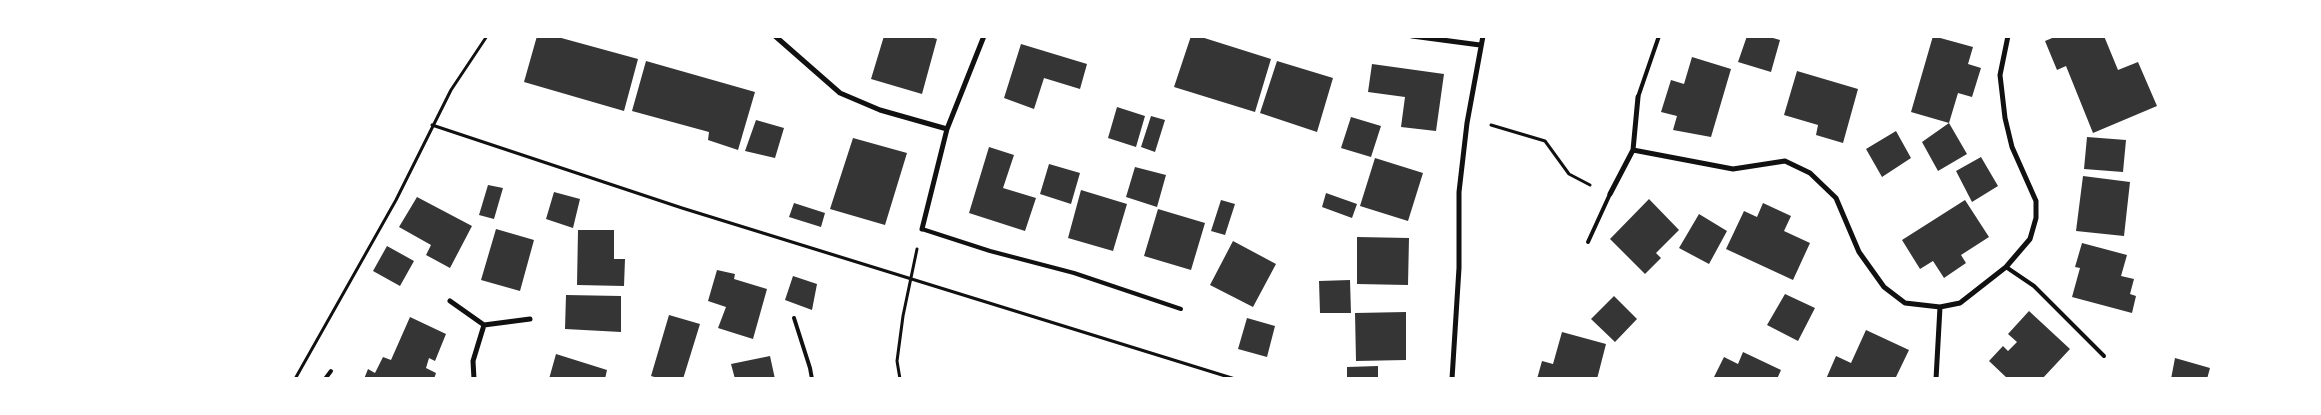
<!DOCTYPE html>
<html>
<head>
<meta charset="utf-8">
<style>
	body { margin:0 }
	#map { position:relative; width:2321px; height:415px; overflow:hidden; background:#fff; font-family:Poppins,sans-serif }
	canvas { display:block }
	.frame { position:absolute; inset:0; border:38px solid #fff; pointer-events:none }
</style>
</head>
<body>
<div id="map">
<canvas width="2321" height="415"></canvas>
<div class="frame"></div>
</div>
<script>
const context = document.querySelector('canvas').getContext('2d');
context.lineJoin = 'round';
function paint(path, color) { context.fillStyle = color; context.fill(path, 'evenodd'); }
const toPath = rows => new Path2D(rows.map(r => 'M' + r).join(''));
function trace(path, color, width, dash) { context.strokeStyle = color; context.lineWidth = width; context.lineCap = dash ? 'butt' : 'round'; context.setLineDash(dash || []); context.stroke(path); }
paint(toPath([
	[537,36,554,36,638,59,624,111,524,82],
	[884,36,927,36,937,39,922,94,871,79],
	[1191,36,1198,36,1271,59,1255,112,1174,87],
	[1747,36,1766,36,1780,40,1771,72,1738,62],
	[1933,36,1973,47,1968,64,1981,68,1972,97,1958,93,1949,123,1911,112],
	[2057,36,2104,36,2118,70,2138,62,2157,106,2093,133,2066,66,2057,70,2045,41],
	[1021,44,1087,64,1080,89,1044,78,1034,109,1004,98],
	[1692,57,1731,69,1711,137,1673,130,1677,116,1661,112,1671,80,1684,84],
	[646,61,755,92,738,150,708,140,709,132,632,111],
	[1277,61,1333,78,1317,132,1260,113],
	[1372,64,1444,74,1436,131,1401,127,1405,97,1368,92],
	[1797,71,1858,89,1843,143,1816,135,1818,125,1784,115],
	[1117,107,1145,116,1136,147,1108,138],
	[1151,116,1165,120,1155,152,1141,147],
	[1351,117,1381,126,1371,157,1341,148],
	[756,120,784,128,775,158,745,151],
	[1949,123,1967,154,1938,171,1922,142],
	[1896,131,1911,158,1882,177,1866,149],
	[2087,137,2126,140,2123,172,2084,169],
	[853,138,907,153,885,225,830,209],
	[989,147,1014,155,1003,188,1036,198,1025,231,969,213],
	[1981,157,1998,186,1972,202,1956,171],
	[1375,158,1423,173,1408,221,1360,206],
	[1049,164,1080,173,1071,204,1040,194],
	[1135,167,1166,175,1157,207,1126,197],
	[2083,176,2130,182,2124,236,2076,231],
	[488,185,503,188,494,219,479,215],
	[1081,190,1127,204,1113,251,1068,238],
	[554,192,580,199,573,228,546,219],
	[1326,193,1357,204,1352,218,1322,207],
	[417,197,472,226,450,268,426,255,431,245,399,227],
	[1649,199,1679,230,1656,253,1661,258,1645,274,1610,239],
	[1221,200,1235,204,1225,235,1211,231],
	[1965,200,1989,237,1961,255,1966,263,1944,278,1933,261,1920,269,1902,240],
	[794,203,825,213,821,227,789,217],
	[1763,203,1791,216,1784,231,1810,243,1793,280,1726,249,1744,211,1757,217],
	[1158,209,1205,223,1191,270,1144,256],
	[1699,214,1727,231,1709,264,1679,248],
	[496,229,534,240,520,291,481,280],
	[578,230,614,230,614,259,625,259,624,286,577,285],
	[1357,237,1409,238,1408,285,1357,284],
	[1233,241,1276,264,1253,307,1210,285],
	[2082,243,2127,255,2121,276,2134,279,2130,294,2136,296,2132,313,2072,297,2080,268,2075,267],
	[387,246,414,261,400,286,373,271],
	[717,270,735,274,734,279,767,289,753,339,718,328,726,307,708,301],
	[793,276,817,284,812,310,785,300],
	[1350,280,1351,313,1320,313,1319,281],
	[1785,294,1815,308,1798,341,1767,325],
	[566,295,621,296,621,332,565,329],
	[1614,296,1637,319,1615,342,1591,319],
	[2029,311,2070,349,2042,379,2008,379,1989,361,2003,346,2008,351,2017,342,2008,334],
	[1406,312,1406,360,1356,361,1355,313],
	[669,315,700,324,683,379,661,379,651,376],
	[410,317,446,334,435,361,429,358,426,368,436,373,434,379,364,379,368,369,375,373,383,357,391,360],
	[1247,318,1275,326,1267,357,1238,349],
	[1866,330,1909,350,1896,377,1899,379,1826,379,1836,356,1851,363],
	[1562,332,1606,344,1597,379,1537,379,1542,361,1553,364],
	[1743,352,1781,370,1777,379,1713,379,1724,357,1738,364],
	[556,354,607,370,605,379,549,379],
	[770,356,775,379,735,379,731,364],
	[2175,358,2210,368,2207,379,2171,379],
	[1378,366,1378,379,1347,379,1347,367]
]), '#353535');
trace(toPath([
	[432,125,682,208,1235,379],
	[1491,125,1545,141,1569,174,1590,185],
	[295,379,396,200,451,90,487,36],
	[900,379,897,361,903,316,917,249]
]), '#111', 3);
trace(toPath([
	[1638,97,1659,36],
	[922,229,990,251,1074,273,1181,309],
	[1588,242,1610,194],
	[2006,267,2034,286,2104,356],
	[794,318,810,368,812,379],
	[325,379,331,371]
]), '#111', 4);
trace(toPath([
	[775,36,840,93,880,110,947,129],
	[1412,36,1480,45],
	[1633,150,1733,169,1785,161,1810,173,1836,198,1859,252,1884,287,1905,303,1940,307],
	[1610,194,1633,150,1638,97],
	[922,229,947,129,984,36],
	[450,301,484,325,530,319],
	[474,379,473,361,484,325],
	[1452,379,1459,268,1459,192,1467,123,1483,36],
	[1936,379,1940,307,1960,303,2006,267,2030,239,2036,218,2036,201,2012,147,2005,118,2000,75,2008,36]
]), '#111', 5);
</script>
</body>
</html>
